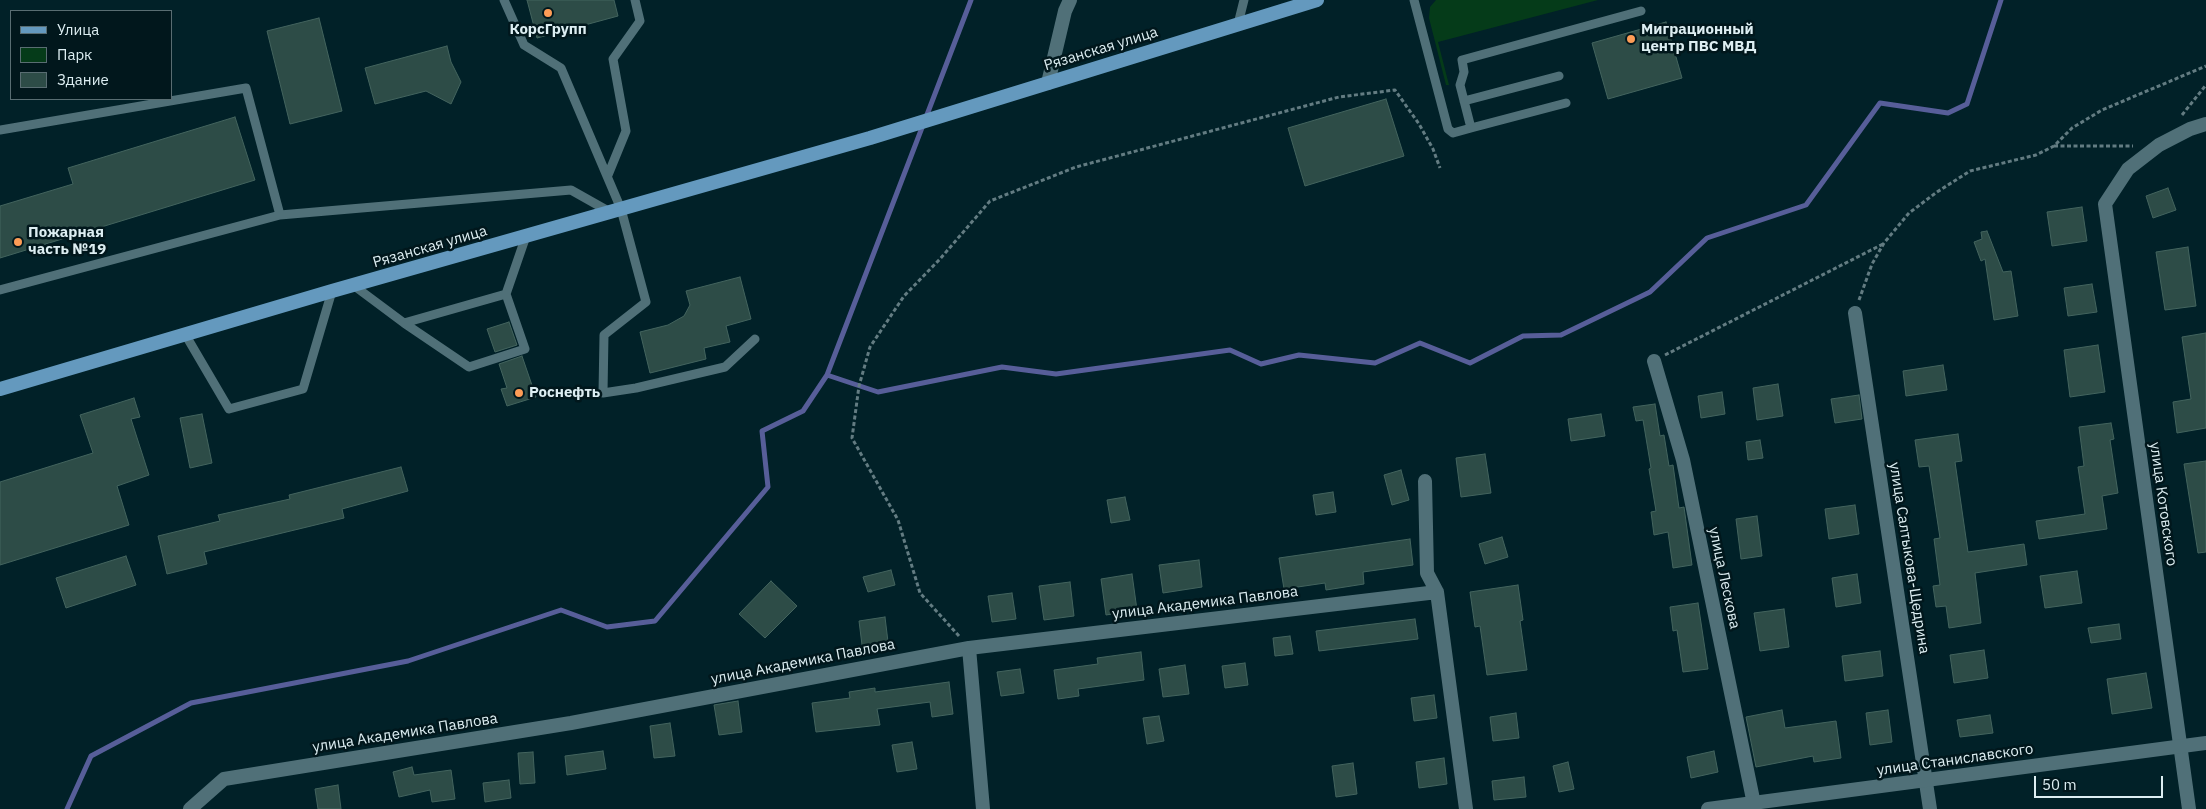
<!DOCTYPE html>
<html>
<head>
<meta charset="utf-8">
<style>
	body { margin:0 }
	#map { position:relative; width:2206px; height:809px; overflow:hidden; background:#012128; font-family:"IBM Plex Sans",sans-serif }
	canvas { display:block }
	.legend { position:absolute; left:10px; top:10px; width:162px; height:90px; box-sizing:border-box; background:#01171c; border:1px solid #596d72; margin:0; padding:6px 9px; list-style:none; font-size:15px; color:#ddeef2 }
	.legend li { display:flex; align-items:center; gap:10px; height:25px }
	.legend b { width:25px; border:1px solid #596d72 }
	.scale { position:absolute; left:2034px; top:776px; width:129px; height:22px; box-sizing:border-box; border:2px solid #ddeef2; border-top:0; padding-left:6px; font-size:15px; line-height:18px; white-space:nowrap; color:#ddeef2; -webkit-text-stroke:4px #01171c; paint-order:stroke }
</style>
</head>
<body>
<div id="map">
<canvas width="2206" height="809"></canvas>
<ul class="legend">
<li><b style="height:6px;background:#6499be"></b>Улица</li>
<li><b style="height:14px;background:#053b19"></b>Парк</li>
<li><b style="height:14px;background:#2d4c47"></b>Здание</li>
</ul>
<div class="scale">50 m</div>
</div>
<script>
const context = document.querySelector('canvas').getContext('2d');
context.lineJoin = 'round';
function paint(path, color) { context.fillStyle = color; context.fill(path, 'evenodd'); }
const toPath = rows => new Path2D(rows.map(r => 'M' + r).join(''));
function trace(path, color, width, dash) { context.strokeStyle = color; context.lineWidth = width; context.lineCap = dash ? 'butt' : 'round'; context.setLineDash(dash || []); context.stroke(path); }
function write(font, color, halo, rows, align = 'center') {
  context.font = font + ' "IBM Plex Sans",sans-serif'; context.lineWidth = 5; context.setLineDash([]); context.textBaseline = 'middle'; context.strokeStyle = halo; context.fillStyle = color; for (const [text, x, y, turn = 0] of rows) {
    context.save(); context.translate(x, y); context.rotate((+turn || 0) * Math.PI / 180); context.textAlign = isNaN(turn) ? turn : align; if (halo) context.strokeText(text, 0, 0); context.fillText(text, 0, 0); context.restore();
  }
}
paint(toPath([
	[1436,0,1598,0,1438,42,1449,85,1446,85,1429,18,1430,7]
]), '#053b19');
trace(toPath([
	[827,375,971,0],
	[67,809,91,756,191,703,408,661,561,610,607,627,655,621,768,487,762,431,803,411,827,375,878,392,1002,367,1056,374,1230,350,1261,364,1299,355,1375,363,1420,343,1470,363,1523,336,1561,335,1650,292,1707,238,1806,205,1880,103,1948,113,1967,104,2001,0]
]), '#575e99', 5);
const building = toPath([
	[527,0,614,0,618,16,537,38,527,0],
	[319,18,342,111,290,124,267,31,319,18],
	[1666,22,1682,78,1608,99,1592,43,1666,22],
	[447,46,451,62,461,82,451,104,426,91,375,104,365,68,447,46],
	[1386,99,1404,156,1305,186,1288,128,1386,99],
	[235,117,255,180,0,258,0,206,73,184,68,168,235,117],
	[2168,188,2176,210,2153,218,2146,196,2168,188],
	[2082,207,2087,241,2052,246,2047,212,2082,207],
	[1987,231,2003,272,2011,271,2018,316,1994,320,1985,259,1981,261,1974,242,1982,239,1981,232,1987,231],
	[2188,247,2196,306,2165,310,2156,252,2188,247],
	[740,277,751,319,726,326,730,342,704,348,706,359,650,373,640,332,668,325,684,316,690,305,686,291,740,277],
	[2092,284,2097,312,2068,316,2064,288,2092,284],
	[509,322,517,345,495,352,487,329,509,322],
	[2206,333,2206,428,2177,433,2173,402,2191,399,2182,337,2206,333],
	[2098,345,2105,392,2070,397,2064,350,2098,345],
	[522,356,536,397,507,406,501,389,507,388,499,364,522,356],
	[1943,365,1947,390,1906,396,1903,371,1943,365],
	[1778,384,1783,416,1757,420,1753,388,1778,384],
	[1722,392,1725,414,1701,418,1698,396,1722,392],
	[1859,395,1862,419,1835,423,1831,399,1859,395],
	[134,398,140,417,131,419,149,475,117,486,129,525,0,565,0,482,93,453,80,415,134,398],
	[1655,404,1660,436,1664,435,1669,466,1673,465,1679,508,1684,507,1692,565,1673,568,1668,532,1654,535,1651,512,1656,511,1649,469,1651,468,1643,420,1636,421,1633,407,1655,404],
	[202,414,212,463,190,468,180,418,202,414],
	[1601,414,1605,436,1571,441,1568,419,1601,414],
	[2111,423,2114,439,2110,440,2118,493,2102,496,2107,529,2039,539,2036,521,2085,514,2078,467,2084,466,2079,427,2111,423],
	[1958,434,1962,461,1955,462,1968,552,2024,544,2027,565,1975,573,1981,623,1949,628,1946,606,1936,607,1933,586,1940,585,1934,539,1940,538,1929,466,1919,467,1915,440,1958,434],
	[1760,440,1763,458,1748,460,1746,442,1760,440],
	[1485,454,1491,493,1461,497,1456,458,1485,454],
	[2206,461,2206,552,2198,553,2184,464,2206,461],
	[401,467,408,491,342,509,344,518,204,552,207,564,167,574,158,536,220,521,218,515,290,499,289,495,401,467],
	[1401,470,1409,500,1392,505,1384,475,1401,470],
	[1333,492,1336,512,1316,515,1313,495,1333,492],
	[1125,497,1130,520,1111,523,1107,500,1125,497],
	[1855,505,1859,534,1829,539,1825,509,1855,505],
	[1757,516,1762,556,1741,559,1736,519,1757,516],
	[1502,537,1508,557,1485,564,1479,544,1502,537],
	[1410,539,1413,565,1363,572,1364,584,1326,590,1325,583,1284,589,1279,558,1410,539],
	[126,556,136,585,66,608,56,578,126,556],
	[1199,560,1202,587,1163,593,1159,565,1199,560],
	[891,570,895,585,868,592,863,577,891,570],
	[2077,571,2082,603,2045,608,2040,576,2077,571],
	[1132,574,1137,610,1106,615,1101,579,1132,574],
	[1857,574,1861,603,1836,607,1832,578,1857,574],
	[771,581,797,606,765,638,739,614,771,581],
	[1070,582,1074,616,1044,620,1039,586,1070,582],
	[1518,585,1523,620,1520,621,1527,670,1487,675,1480,626,1475,627,1470,592,1518,585],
	[1012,593,1016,619,992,622,988,596,1012,593],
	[1698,603,1708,669,1683,672,1677,630,1673,631,1670,607,1698,603],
	[1784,609,1789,647,1760,651,1754,613,1784,609],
	[885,617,889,650,863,653,859,621,885,617],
	[1415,619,1418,639,1319,651,1316,631,1415,619],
	[2119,624,2121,639,2091,643,2088,628,2119,624],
	[1290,636,1293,654,1275,656,1273,638,1290,636],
	[1984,650,1988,678,1954,683,1950,655,1984,650],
	[1880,651,1883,676,1845,681,1842,656,1880,651],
	[1141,652,1144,680,1078,689,1079,696,1058,699,1054,670,1098,664,1097,658,1141,652],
	[1245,663,1248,685,1225,688,1222,666,1245,663],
	[1185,665,1189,694,1163,697,1159,669,1185,665],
	[1020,669,1024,693,1001,696,997,672,1020,669],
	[2146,673,2152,708,2112,714,2107,679,2146,673],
	[949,682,953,714,932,717,930,702,877,709,880,725,816,732,812,703,850,698,849,692,875,688,875,692,949,682],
	[1434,695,1437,718,1414,721,1411,698,1434,695],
	[738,701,742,732,719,735,714,705,738,701],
	[1782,710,1785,728,1836,721,1841,758,1814,762,1813,756,1756,767,1746,717,1782,710],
	[1888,710,1892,742,1870,745,1866,713,1888,710],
	[1516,713,1519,738,1493,741,1490,717,1516,713],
	[1990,715,1993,733,1960,737,1957,720,1990,715],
	[1159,716,1164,741,1147,744,1143,718,1159,716],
	[670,723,675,756,654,758,650,726,670,723],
	[912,742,917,769,897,772,892,745,912,742],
	[603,751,606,769,567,775,565,756,603,751],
	[1714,751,1718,772,1691,778,1687,757,1714,751],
	[533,752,535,783,520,784,518,753,533,752],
	[1444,758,1447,784,1419,788,1416,762,1444,758],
	[1568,762,1574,789,1559,792,1553,766,1568,762],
	[1353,763,1357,794,1336,797,1332,766,1353,763],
	[412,767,414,775,451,770,455,799,432,802,430,790,399,797,393,772,412,767],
	[1524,777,1526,797,1494,800,1492,781,1524,777],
	[509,780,511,798,485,802,483,783,509,780],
	[338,785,341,809,318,809,315,789,338,785]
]);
paint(building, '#2d4c47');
trace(building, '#43645e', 1);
trace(toPath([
	[2182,115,2206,85],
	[2054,146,2133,146],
	[1859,300,1872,264,1884,243,1909,213,1937,192,1970,171,2036,155,2054,146,2072,128,2102,110,2206,66],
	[1665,355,1883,244],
	[959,636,920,593,898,520,852,438,859,386,870,347,904,296,940,259,990,201,1076,167,1339,97,1395,90,1419,124,1433,149,1440,168]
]), '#637c82', 3, [4, 2.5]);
trace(toPath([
	[504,0,524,45,561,68,621,209,646,302,604,335,603,393,636,388,725,367,755,339],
	[1414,0,1448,129,1453,133,1471,128,1460,85,1464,72,1462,60,1641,11],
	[1238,24,1244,0],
	[1464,101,1559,76],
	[1471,128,1566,103],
	[0,130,246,88,280,215],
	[608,175,626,131,613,59,640,21,635,0],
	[353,285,404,323,469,367,525,349,506,294,526,236],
	[0,290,280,215,571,190,610,212],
	[404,323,506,294],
	[185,334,229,409,303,389,332,291]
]), '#507078', 9);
trace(toPath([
	[1048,83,1065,11,1070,0],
	[1855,313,1930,809],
	[1654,361,1683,460,1754,804],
	[1425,481,1427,573,1437,592,1466,809],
	[969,648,983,809],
	[190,809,224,779,571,723,969,648,1437,592],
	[2189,809,2105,204,2128,169,2159,145,2190,129,2206,124]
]), '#507078', 14);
trace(toPath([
	[1708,809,2206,743]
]), '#507078', 14);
trace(toPath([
	[0,389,332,291,870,138,1317,0]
]), '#6499be', 14);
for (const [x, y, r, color] of [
	[548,13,5,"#fd9c56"],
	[1631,39,5,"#fd9c56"],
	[18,242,5,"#fd9c56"],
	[519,393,5,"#fd9c56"]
]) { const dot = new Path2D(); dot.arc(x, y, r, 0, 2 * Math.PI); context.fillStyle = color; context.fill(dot); trace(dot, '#01171c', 2); }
write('bold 15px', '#ddeef2', '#01171c', [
	["КорсГрупп",548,30,"center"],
	["Миграционный",1641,30],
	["центр ПВС МВД",1641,47],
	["Пожарная",28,233],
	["часть №19",28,250],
	["Роснефть",529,393]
], 'left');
write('15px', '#ddeef2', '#01171c', [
	["Рязанская улица",1101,49,-17],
	["Рязанская улица",430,247,-16],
	["улица Котовского",2163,504,82],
	["улица Салтыкова-Щедрина",1909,558,81],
	["улица Лескова",1724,578,78],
	["улица Академика Павлова",1205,603,-7],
	["улица Академика Павлова",803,662,-11],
	["улица Академика Павлова",405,733,-9],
	["улица Станиславского",1955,760,-8]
]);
</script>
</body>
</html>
